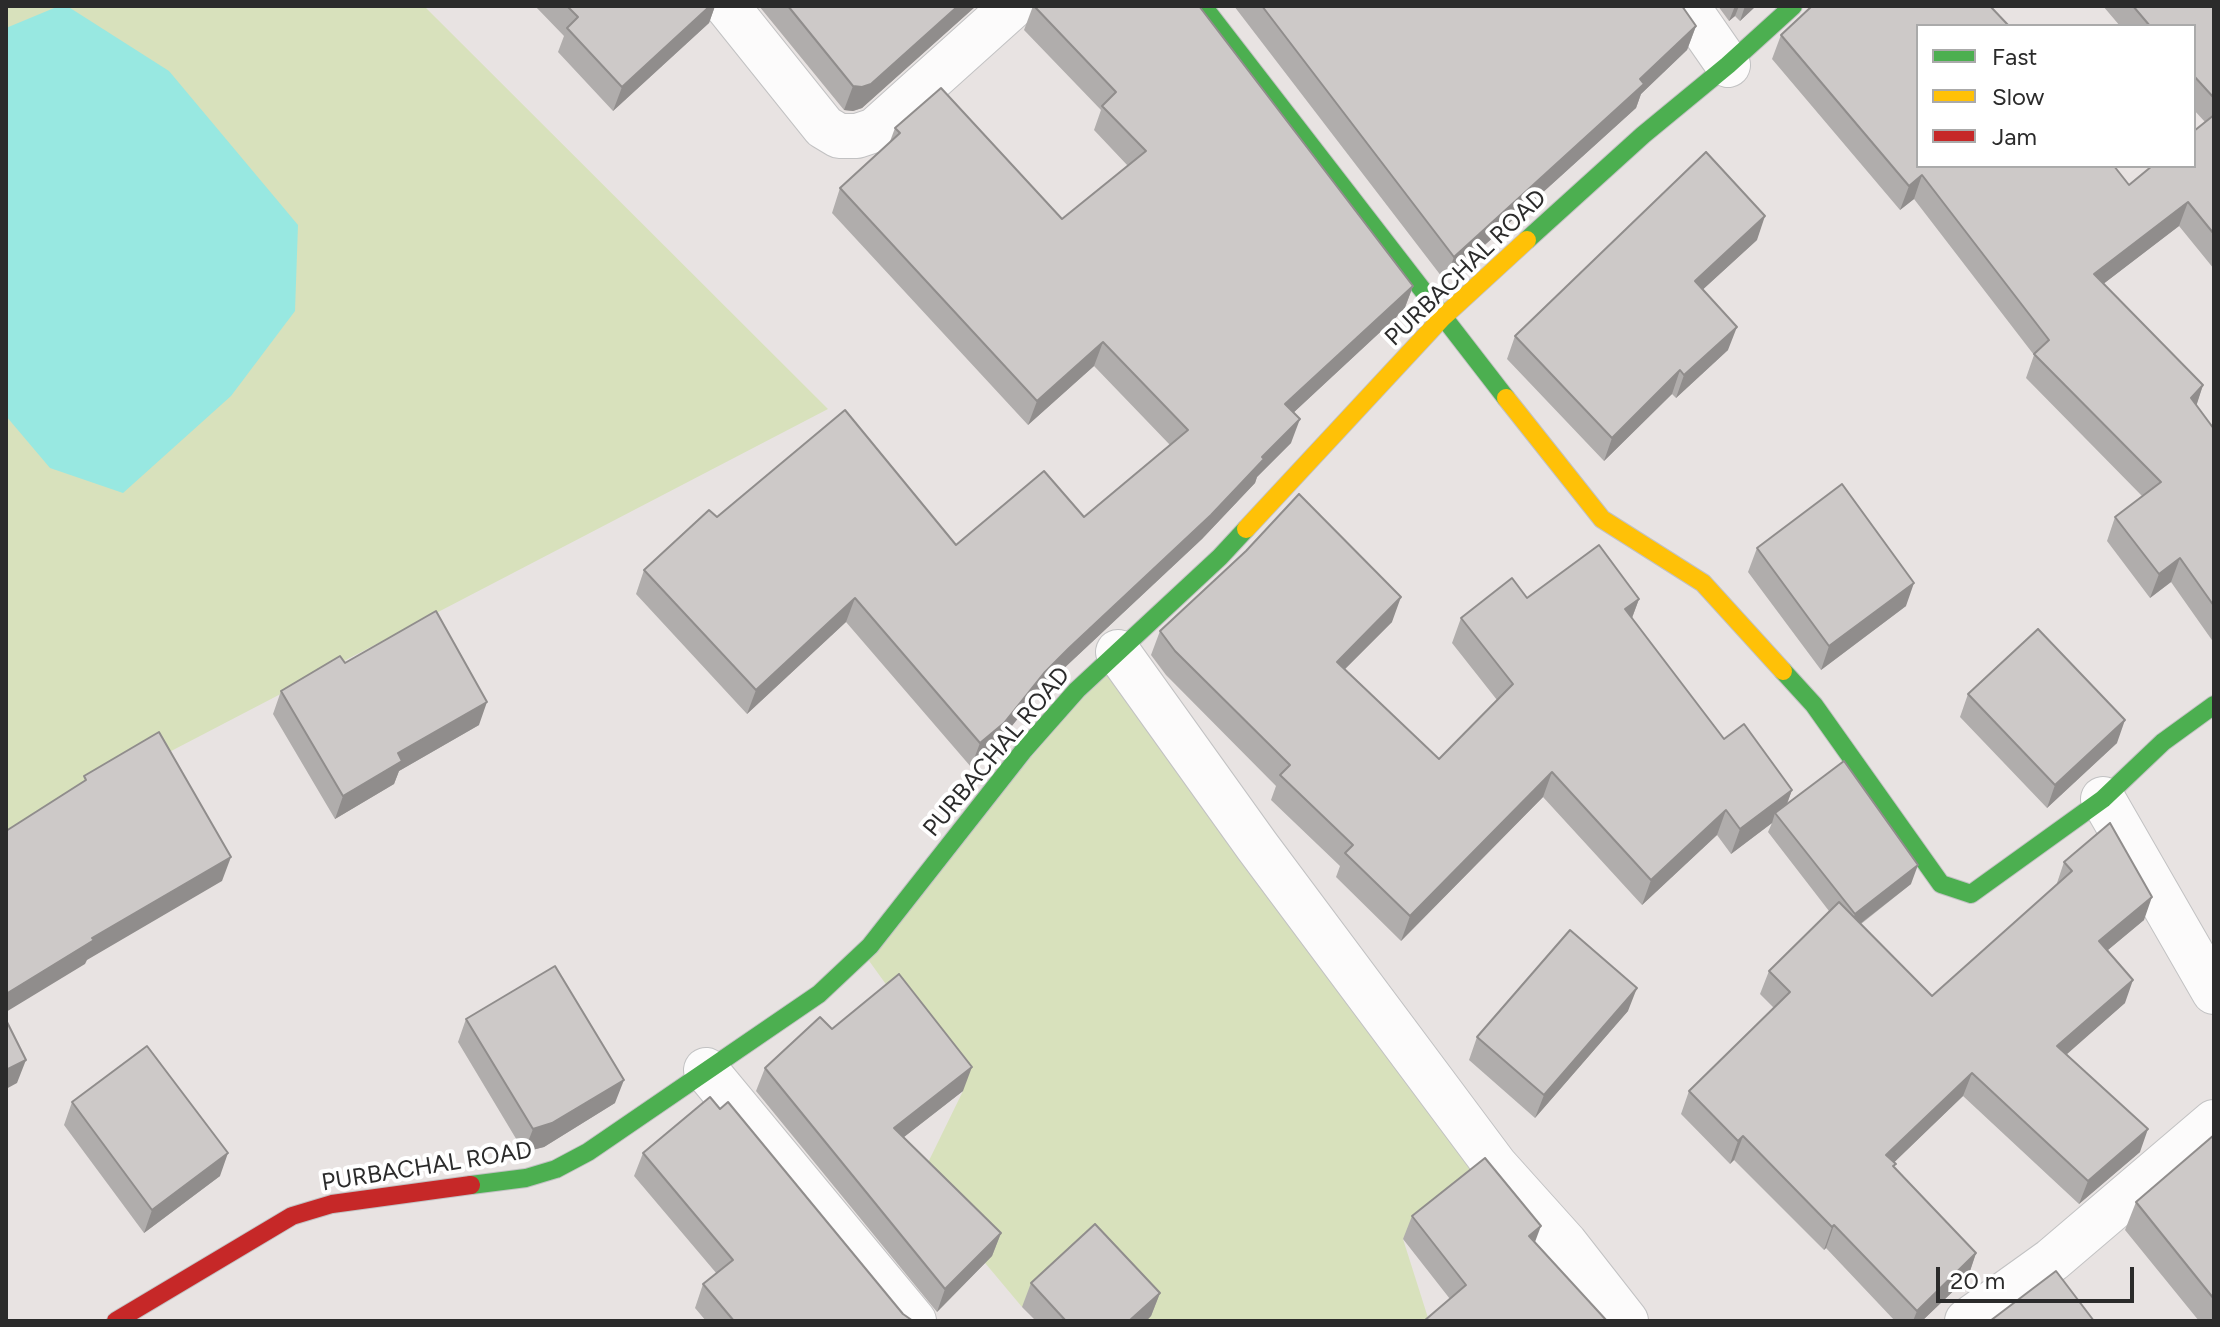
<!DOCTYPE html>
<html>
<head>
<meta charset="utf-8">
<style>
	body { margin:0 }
	#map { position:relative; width:2220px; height:1327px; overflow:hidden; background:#e8e3e2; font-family:Figtree,sans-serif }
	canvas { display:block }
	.frame { position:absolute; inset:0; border:8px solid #2b2b2b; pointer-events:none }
	.legend { position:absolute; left:1916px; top:24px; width:280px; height:144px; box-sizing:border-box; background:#fff; border:2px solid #aaa; margin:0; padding:10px 14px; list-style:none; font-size:24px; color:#2b2b2b }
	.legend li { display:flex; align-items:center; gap:16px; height:40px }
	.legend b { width:40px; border:2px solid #aaa }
	.scale { position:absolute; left:1936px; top:1267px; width:198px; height:36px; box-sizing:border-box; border:4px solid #2b2b2b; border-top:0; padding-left:10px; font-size:24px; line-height:28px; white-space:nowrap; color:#2b2b2b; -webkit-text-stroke:6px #fff; paint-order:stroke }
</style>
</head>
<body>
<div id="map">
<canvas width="2220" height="1327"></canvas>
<div class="frame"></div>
<ul class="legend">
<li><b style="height:10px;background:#4caf50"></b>Fast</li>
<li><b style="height:10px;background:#ffc107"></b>Slow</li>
<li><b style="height:10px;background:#c62828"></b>Jam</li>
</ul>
<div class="scale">20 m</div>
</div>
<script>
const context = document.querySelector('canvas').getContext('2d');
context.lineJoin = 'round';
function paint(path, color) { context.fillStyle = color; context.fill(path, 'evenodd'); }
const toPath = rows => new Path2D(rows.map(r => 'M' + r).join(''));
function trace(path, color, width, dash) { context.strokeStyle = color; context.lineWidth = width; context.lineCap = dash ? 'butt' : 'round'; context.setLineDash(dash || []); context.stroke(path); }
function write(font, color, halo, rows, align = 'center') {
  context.font = font + ' Figtree,sans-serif'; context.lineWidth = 8; context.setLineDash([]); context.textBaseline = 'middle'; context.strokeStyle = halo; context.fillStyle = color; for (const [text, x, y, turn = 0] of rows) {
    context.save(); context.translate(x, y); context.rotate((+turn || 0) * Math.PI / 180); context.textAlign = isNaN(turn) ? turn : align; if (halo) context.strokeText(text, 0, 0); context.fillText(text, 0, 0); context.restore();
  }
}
paint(toPath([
	[6,6,424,6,828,409,6,837],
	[1116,653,1478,1180,1403,1239,1429,1321,1146,1321,1087,1248,1022,1307,918,1183,963,1091,867,958]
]), '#d8e1bc');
paint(toPath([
	[59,6,67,6,169,71,298,225,295,311,231,396,123,493,50,468,6,416,6,28]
]), '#98e8e1');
const street = toPath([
	[727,6,824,127,839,136,857,136,875,130,1013,6],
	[1687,6,1728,65],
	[1118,652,1257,846,1495,1165,1565,1243,1626,1321],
	[2103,799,2214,992],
	[706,1070,914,1321],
	[1967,1321,2052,1260,2214,1122]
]);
const fast = toPath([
	[1203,6,1506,398],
	[1527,240,1643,135,1728,65,1793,6],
	[1783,671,1814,705,1941,884,1971,894,2103,799,2163,742,2214,705],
	[471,1185,526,1178,556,1169,588,1152,819,994,870,946,1024,750,1077,690,1220,557,1246,529]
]);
const slow = toPath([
	[1506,398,1602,519,1703,583,1783,671],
	[1246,529,1442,318,1527,240]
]);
const jam = toPath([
	[116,1321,292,1216,332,1204,471,1185]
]);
trace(street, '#c2c2c3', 46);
trace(fast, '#c2c2c3', 20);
trace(slow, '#c2c2c3', 20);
trace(jam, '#c2c2c3', 20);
trace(street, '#fcfbfb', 44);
trace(fast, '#4caf50', 18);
trace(slow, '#ffc107', 18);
trace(jam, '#c62828', 18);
paint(toPath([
	[535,6,715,6,709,23,613,111,558,52,564,36],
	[759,6,976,6,862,108,853,111,844,110],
	[1033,6,1199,6,1413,286,1404,310,1294,412,1291,443,1257,477,1255,483,1202,539,1060,672,1035,697,995,747,971,767,846,622,747,714,636,594,644,570,717,517,956,545,1084,517,1170,445,1094,366,1028,425,832,213,840,188,889,144,895,128,1062,219,1128,166,1094,130,1101,110,1024,30],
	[1234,6,1682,6,1696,26,1687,50,1641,94,1636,108,1445,281],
	[1718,6,1756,6,1740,21,1735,16,1729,21],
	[2103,6,2214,6,2214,269,2179,226,2103,284,2203,385,2196,405,2214,429,2214,643,2171,582,2150,598,2107,541,2115,517,2142,496,2026,378,2034,355,1914,199,1900,210,1772,59,1781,35,1918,26,2129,185,2205,122,2194,110,2194,26,2120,26],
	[1757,240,1702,290,1728,350,1676,398,1672,394,1604,461,1507,359,1515,336],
	[1757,548,1906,606,1821,670,1748,572],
	[1527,598,1639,599,1632,618,1724,739,1792,790,1787,804,1911,884,1861,924,1932,996,2056,886,2064,862,2144,920,2108,950,2125,1003,2066,1054,2140,1152,2079,1204,1963,1096,1894,1162,1894,1167,1976,1253,1968,1277,1922,1321,1895,1321,1826,1248,1824,1250,1734,1160,1730,1164,1681,1114,1689,1091,1774,1008,1760,994,1769,971,1829,911,1768,832,1772,823,1731,854,1717,835,1642,905,1543,797,1401,941,1336,877,1340,866,1271,800,1276,786,1166,675,1151,655,1160,631,1392,622,1345,669,1439,759,1497,700,1452,643,1461,618],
	[345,663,479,725,399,771,394,784,335,819,273,714,281,691],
	[1968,694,2117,743,2047,808,1960,717],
	[1628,1011,1535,1118,1469,1060,1477,1037],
	[466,1019,615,1103,544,1147,524,1152,458,1042],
	[832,1029,963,1091,904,1137,1001,1233,992,1256,937,1312,756,1091,765,1068],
	[72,1102,220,1176,144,1233,64,1125],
	[2214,1135,2214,1321,2199,1321,2125,1230,2136,1202],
	[643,1153,903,1314,913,1321,706,1321,695,1308,703,1284,717,1274,634,1176],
	[1412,1216,1535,1242,1450,1299,1403,1239],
	[1031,1283,1160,1293,1151,1316,1146,1321,1036,1321,1022,1307]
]), '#b0adac');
paint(toPath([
	[710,6,715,6,709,23,613,111,622,87],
	[958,6,976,6,862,108,853,111,844,110,853,86],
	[1735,6,1739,6,1735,16,1729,21],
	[1745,6,1756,6,1740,21],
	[1696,26,1687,50,1641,94,1636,108,1445,281,1454,257],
	[1922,175,1914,199,1900,210,1909,186],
	[2188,202,2179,226,2085,298,2094,274],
	[1765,216,1757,240,1686,305,1695,281],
	[1413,286,1404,310,1277,428,1285,404],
	[1737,327,1728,350,1676,398,1684,375],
	[1103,342,1094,366,1028,425,1037,401],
	[1680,370,1672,394,1604,461,1612,438],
	[2203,385,2195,410,2191,398],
	[1300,419,1291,443,1257,477,1255,483,1202,539,1060,672,1035,697,995,747,971,767,980,743,1044,673],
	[2180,558,2171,582,2150,598,2159,574],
	[1914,583,1906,606,1821,670,1829,646],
	[1401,597,1392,622,1328,686,1337,662],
	[855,598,846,622,747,714,756,690],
	[1639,599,1630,623,1625,609],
	[487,702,479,725,399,771,394,784,335,819,343,796,398,753],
	[2125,720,2117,743,2047,808,2055,785],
	[1552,772,1543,797,1401,941,1410,916],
	[1792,790,1783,814,1775,813,1772,823,1731,854,1740,829],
	[1726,810,1717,835,1642,905,1651,880],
	[231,857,222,881,87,960,85,964,6,1012,6,994,92,938],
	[1918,865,1911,884,1847,934,1855,914],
	[2152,897,2144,920,2091,964,2099,941],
	[2133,980,2125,1003,2049,1070,2057,1046],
	[1637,988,1628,1011,1535,1118,1544,1095],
	[26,1060,17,1083,6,1089,6,1070],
	[972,1067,963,1091,886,1151,894,1128],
	[1972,1073,1963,1096,1878,1178,1886,1155],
	[624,1080,615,1103,544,1147,524,1152,533,1129],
	[2148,1129,2140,1152,2079,1204,2088,1181],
	[1743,1136,1734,1160,1730,1164,1738,1141],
	[228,1153,220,1176,144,1233,152,1210],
	[1834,1225,1826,1248,1824,1250,1832,1227],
	[1541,1226,1532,1250,1529,1236],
	[1001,1233,992,1256,937,1312,945,1289],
	[1976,1253,1968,1277,1922,1321,1913,1321,1917,1311],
	[1160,1293,1151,1316,1146,1321,1129,1321]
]), '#908d8c');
const building = toPath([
	[567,6,710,6,622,87,567,28,578,17,567,6],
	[788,6,958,6,871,84,862,87,853,86,788,6],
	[1034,6,1199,6,1413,286,1285,404,1300,419,1262,457,1264,459,1211,515,1069,648,1044,673,1004,723,980,743,855,598,756,690,644,570,709,510,717,517,845,410,956,545,1044,471,1084,517,1188,430,1103,342,1037,401,840,188,900,133,895,128,941,88,1062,219,1146,151,1102,106,1116,92,1034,6],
	[1262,6,1682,6,1696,26,1640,79,1644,84,1454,257,1262,6],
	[1812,6,1990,6,2009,26,1918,26,1918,166,2114,166,2129,185,2152,166,2194,166,2194,131,2214,115,2214,234,2188,202,2094,274,2203,385,2191,398,2214,429,2214,606,2180,558,2159,574,2115,517,2161,482,2034,354,2049,340,1922,175,1909,186,1781,35,1812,6],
	[2133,6,2214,6,2214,98,2194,76,2194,26,2150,26,2133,6],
	[1706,152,1765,216,1695,281,1737,327,1684,375,1680,370,1612,438,1515,336,1706,152],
	[1842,484,1914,583,1829,646,1757,548,1842,484],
	[1299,494,1401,597,1337,662,1439,759,1513,684,1461,618,1512,578,1527,598,1599,545,1639,599,1625,609,1724,739,1744,724,1792,790,1740,829,1726,810,1651,880,1552,772,1410,916,1345,853,1353,845,1280,775,1290,765,1175,651,1160,631,1246,551,1299,494],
	[436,611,487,702,398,753,402,761,343,796,281,691,340,656,345,663,436,611],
	[2038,629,2125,720,2055,785,1968,694,2038,629],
	[159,732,231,857,92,938,94,940,6,994,6,831,86,780,84,776,159,732],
	[1844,761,1918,865,1855,914,1775,813,1844,761],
	[2110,823,2152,897,2099,941,2133,980,2057,1046,2148,1129,2088,1181,1972,1073,1886,1155,1896,1164,1893,1166,1976,1253,1917,1311,1834,1225,1832,1227,1743,1136,1738,1141,1689,1091,1790,992,1769,971,1839,902,1932,996,2072,871,2064,862,2110,823],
	[1570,930,1637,988,1544,1095,1477,1037,1570,930],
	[555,966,624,1080,552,1123,533,1129,466,1019,555,966],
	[899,974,972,1067,894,1128,1001,1233,945,1289,765,1068,820,1017,832,1029,899,974],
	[6,1020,26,1060,6,1070,6,1020],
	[147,1046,228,1153,152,1210,72,1102,147,1046],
	[710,1097,720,1109,728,1102,903,1314,913,1321,734,1321,703,1284,733,1260,643,1153,710,1097],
	[2214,1135,2214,1299,2136,1202,2214,1135],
	[1485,1158,1541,1226,1529,1236,1607,1321,1424,1321,1466,1285,1412,1216,1485,1158],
	[1095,1224,1160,1293,1129,1321,1066,1321,1031,1283,1095,1224],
	[2056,1271,2094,1321,1990,1321,2056,1271]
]);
paint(building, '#cdc9c8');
trace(building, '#908d8c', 2);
write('24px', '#2b2b2b', '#fff', [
	["PURBACHAL ROAD",1466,268,-44],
	["PURBACHAL ROAD",997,752,-50],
	["PURBACHAL ROAD",427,1167,-9]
]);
</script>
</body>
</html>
